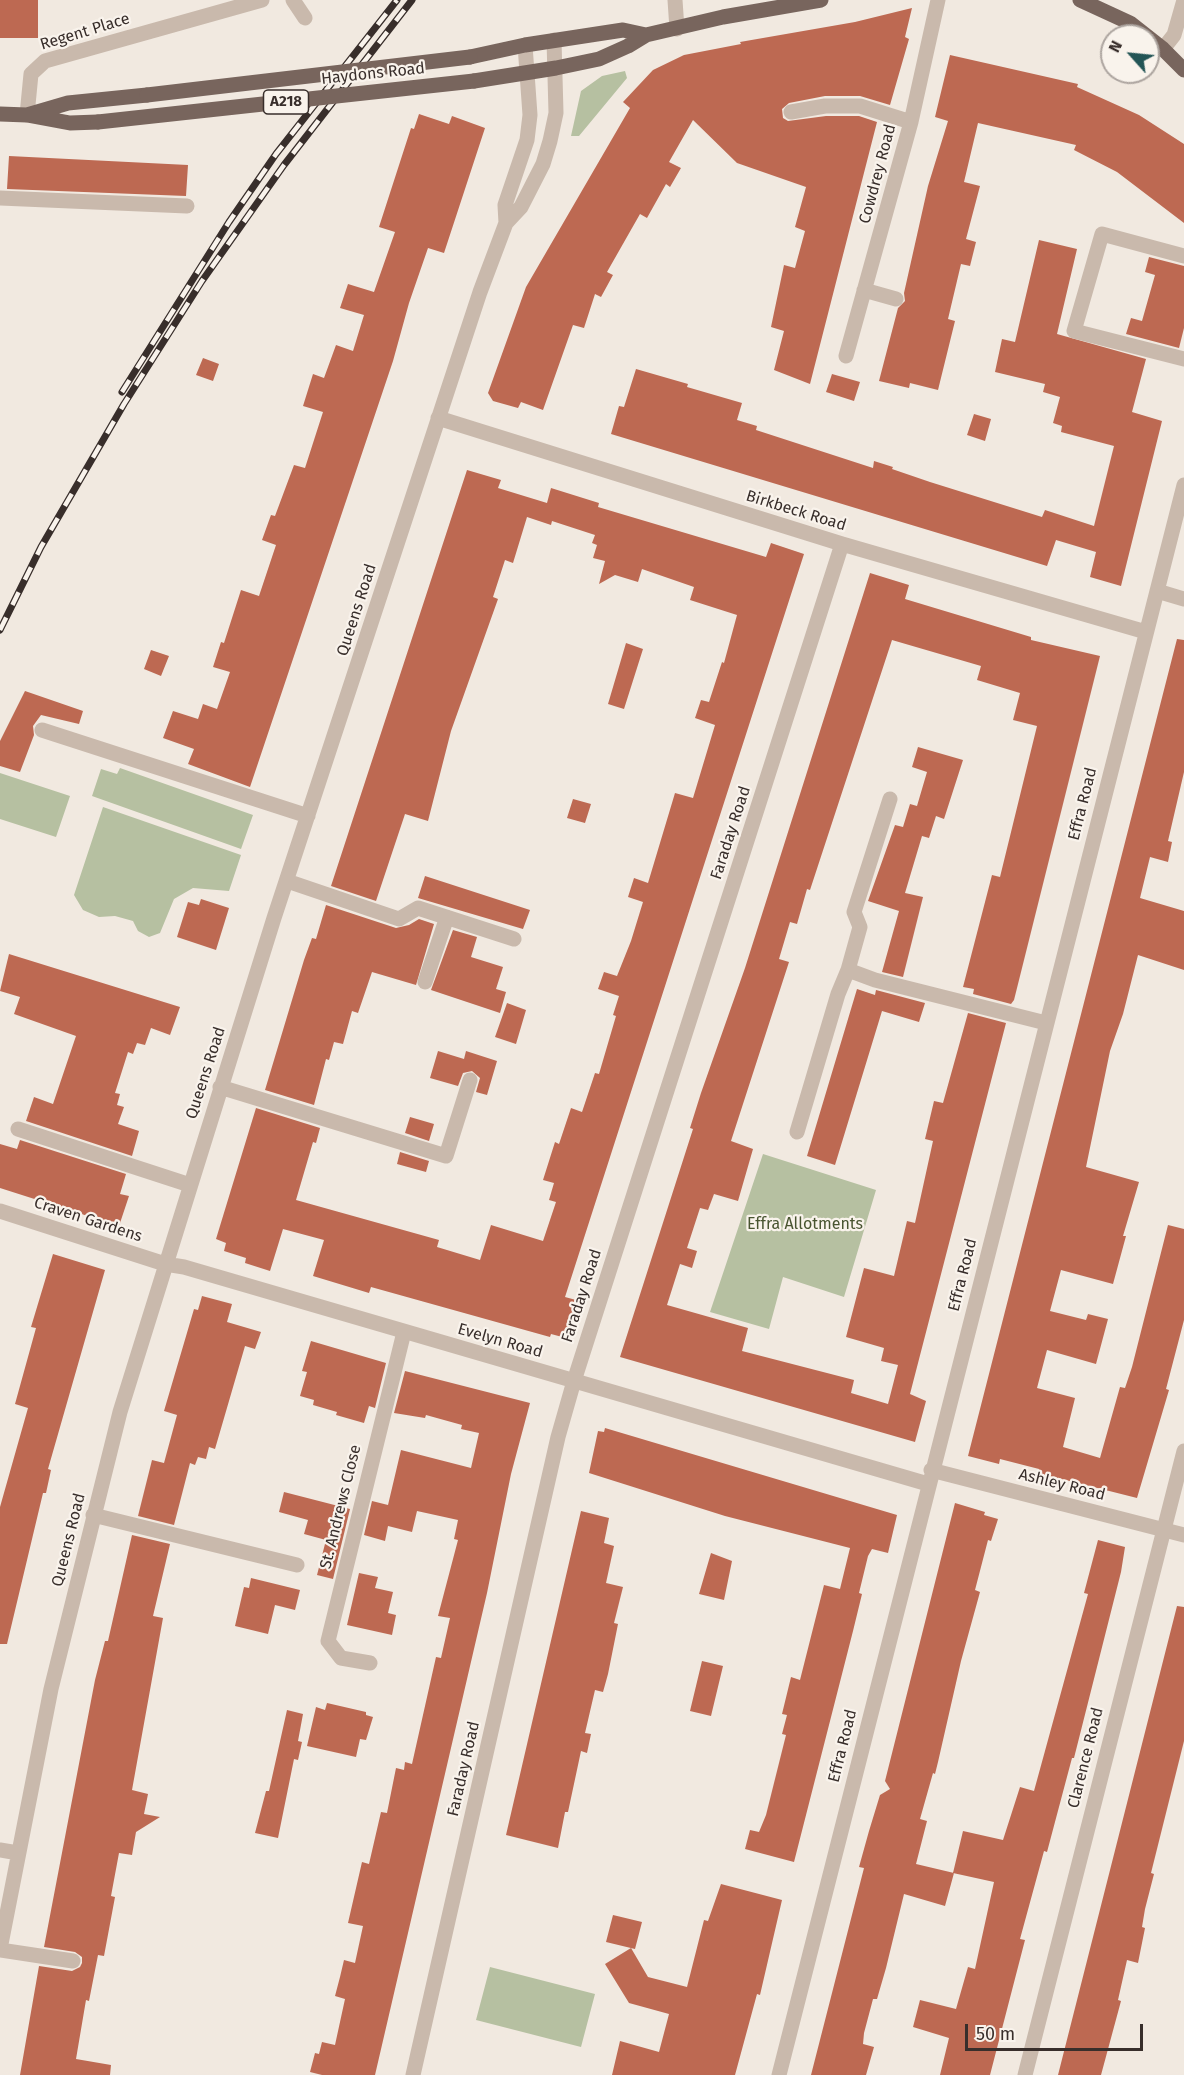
<!DOCTYPE html>
<html>
<head>
<meta charset="utf-8">
<style>
	body { margin:0 }
	#map { position:relative; width:1184px; height:2075px; overflow:hidden; background:#f1e9e0; font-family:"Fira Sans",sans-serif }
	canvas { display:block }
	.north { position:absolute; left:1100px; top:24px; width:60px; height:60px; box-sizing:border-box; background:#f9f3ec; border:2px solid #aca49f; border-radius:50%; rotate:297deg; font-size:16px; font-weight:700; line-height:24px; text-align:center; color:#382e2b }
	.north::after { content:''; display:block; margin:auto; width:21px; height:27px; background:#235556; clip-path:polygon(50% 0,100% 100%,50% 72%,0 100%) }
	.scale { position:absolute; left:965px; top:2024px; width:178px; height:27px; box-sizing:border-box; border:3px solid #382e2b; border-top:0; padding-left:8px; font-size:18px; line-height:21px; white-space:nowrap; color:#382e2b; -webkit-text-stroke:4px #f9f3ec; paint-order:stroke }
</style>
</head>
<body>
<div id="map">
<canvas width="1184" height="2075"></canvas>
<div class="north">N</div>
<div class="scale">50 m</div>
</div>
<script>
const context = document.querySelector('canvas').getContext('2d');
context.lineJoin = 'round';
function paint(path, color) { context.fillStyle = color; context.fill(path, 'evenodd'); }
const toPath = rows => new Path2D(rows.map(r => 'M' + r).join(''));
function trace(path, color, width, dash) { context.strokeStyle = color; context.lineWidth = width; context.lineCap = dash ? 'butt' : 'round'; context.setLineDash(dash || []); context.stroke(path); }
function write(font, color, halo, rows, align = 'center') {
  context.font = font + ' "Fira Sans",sans-serif'; context.lineWidth = 4.5; context.setLineDash([]); context.textBaseline = 'middle'; context.strokeStyle = halo; context.fillStyle = color; for (const [text, x, y, turn = 0] of rows) {
    context.save(); context.translate(x, y); context.rotate((+turn || 0) * Math.PI / 180); context.textAlign = isNaN(turn) ? turn : align; if (halo) context.strokeText(text, 0, 0); context.fillText(text, 0, 0); context.restore();
  }
}
paint(toPath([
	[625,71,627,78,579,136,571,136,581,91,602,76],
	[120,768,253,815,241,849,92,796,101,769,117,774],
	[0,773,70,796,56,837,0,819],
	[103,807,241,855,229,891,193,888,174,899,160,933,149,937,138,931,133,921,115,916,99,917,83,910,74,895],
	[763,1154,876,1190,844,1297,783,1277,769,1329,710,1312],
	[490,1967,595,1994,581,2047,476,2020]
]), '#b6c0a1');
paint(toPath([
	[0,0,38,0,38,38,0,38],
	[912,8,905,37,909,39,890,105,860,96,825,96,789,103,782,109,783,118,788,121,826,116,859,116,877,122,810,384,774,370,784,331,771,327,784,265,795,268,805,231,795,227,806,187,737,163,693,120,669,162,681,168,670,187,666,184,647,218,640,214,607,272,613,275,601,297,595,294,584,328,573,325,543,410,521,402,518,408,493,401,488,393,526,287,630,108,623,102,653,70,684,55,741,44,740,42,855,22],
	[950,55,1078,84,1077,87,1139,115,1184,144,1184,223,1117,172,1074,150,1076,145,978,123,964,182,980,186,966,239,976,242,970,266,961,264,948,319,955,321,938,390,910,383,909,388,879,381,898,308,905,301,904,293,928,186,948,121,935,117],
	[419,114,449,124,452,116,485,128,444,253,428,248,409,303,393,361,250,787,188,764,194,749,163,738,173,711,198,719,203,704,217,709,230,672,213,667,221,642,224,643,241,590,259,596,276,545,262,540,271,515,275,516,294,465,305,468,323,412,303,406,313,374,324,378,336,345,353,351,364,315,340,308,348,284,374,292,395,232,379,227,411,128,414,129],
	[9,156,188,165,186,196,7,189],
	[1039,240,1077,249,1057,334,1146,359,1132,412,1162,421,1121,586,1090,577,1096,552,1056,540,1047,566,611,434,619,406,624,407,636,369,688,384,687,387,742,403,737,420,757,426,756,430,873,468,874,461,893,467,892,469,930,482,1042,517,1045,510,1094,526,1114,446,1061,432,1062,426,1053,423,1060,397,1043,392,1045,384,995,372,1002,339,1015,342],
	[1149,257,1184,266,1184,328,1179,348,1126,334,1131,318,1142,321,1155,275,1145,272],
	[203,358,219,364,213,381,196,375],
	[832,374,860,382,854,401,826,392],
	[974,414,991,419,985,441,967,435],
	[467,470,501,480,498,488,547,503,551,488,599,503,598,507,766,557,771,543,804,554,565,1297,576,1300,566,1338,551,1334,550,1337,371,1287,369,1293,313,1276,324,1240,283,1229,270,1271,245,1263,246,1258,224,1251,226,1243,216,1239,256,1108,320,1128,316,1143,313,1142,296,1200,439,1240,437,1247,480,1260,491,1225,543,1241,556,1202,549,1200,554,1183,543,1180,555,1142,559,1144,571,1108,582,1112,595,1073,599,1074,616,1016,613,1015,619,996,598,989,604,972,617,976,631,941,643,902,628,897,634,878,648,883,675,793,693,798,715,725,695,718,701,700,709,702,722,662,724,663,737,615,690,600,694,587,642,569,638,582,615,575,599,584,605,561,593,558,597,545,592,543,595,535,552,521,551,525,527,517,513,563,505,560,493,597,498,599,451,731,428,821,405,814,376,901,331,886],
	[870,573,909,585,905,599,1031,637,1031,640,1100,656,1014,1000,1011,1004,973,994,974,989,963,987,992,875,1000,877,1037,726,1013,720,1020,693,977,680,981,666,892,640,810,890,807,889,797,924,790,922,779,959,789,962,731,1141,753,1149,738,1201,714,1194,708,1210,700,1208,687,1248,697,1251,692,1268,680,1264,667,1305,748,1328,742,1351,854,1380,851,1393,888,1404,898,1365,881,1361,884,1348,846,1337,864,1268,894,1276,907,1221,915,1223,933,1141,925,1139,934,1101,943,1103,968,1013,1006,1023,910,1394,926,1401,915,1442,620,1357,693,1129,690,1128,701,1093,745,968],
	[1177,639,1184,640,1184,772,1168,841,1172,842,1168,862,1150,857,1140,898,1184,911,1184,970,1138,955,1123,1014,1110,1051,1086,1167,1139,1182,1123,1236,1126,1236,1113,1284,1061,1270,1050,1311,1086,1320,1088,1314,1108,1319,1096,1364,1047,1350,1037,1388,1075,1398,1063,1447,1100,1458,1120,1387,1125,1388,1132,1367,1168,1225,1184,1229,1184,1320,1166,1389,1169,1390,1137,1498,1038,1473,1039,1469,1000,1459,999,1464,968,1456],
	[626,643,643,649,624,709,608,704],
	[151,650,169,656,161,676,144,669],
	[25,691,83,711,79,724,41,715,33,726,34,735,20,772,0,766,0,741],
	[918,747,963,760,944,819,936,816,929,838,922,836,905,893,923,897,903,977,882,972,899,911,868,901,895,825,903,827,910,804,917,806,927,772,912,767],
	[573,799,591,804,585,823,567,818],
	[425,876,530,910,523,929,418,898],
	[201,899,229,908,216,950,177,937,188,902,199,905],
	[326,905,396,928,409,925,419,919,434,924,416,985,372,972,358,1013,352,1011,343,1044,334,1042,329,1060,326,1059,314,1105,265,1090,304,960,312,938,316,939],
	[453,930,477,937,471,957,503,967,496,989,506,992,500,1013,431,990],
	[9,954,180,1007,170,1035,151,1028,145,1045,137,1043,133,1054,128,1052,115,1093,120,1094,117,1105,124,1107,118,1124,139,1131,132,1156,26,1121,34,1097,53,1104,76,1036,14,1014,20,997,0,991],
	[857,989,875,995,876,990,925,1003,919,1022,882,1011,835,1165,807,1156],
	[507,1003,526,1010,516,1044,495,1037],
	[438,1051,464,1059,466,1051,497,1061,487,1095,476,1092,480,1078,472,1071,463,1073,458,1086,430,1078],
	[410,1117,434,1124,429,1141,405,1133],
	[20,1140,126,1174,120,1194,129,1196,119,1226,0,1188,0,1144,17,1149],
	[400,1152,429,1161,426,1172,397,1164],
	[53,1254,105,1270,48,1469,51,1470,46,1493,43,1493,7,1644,0,1644,0,1507,28,1408,15,1404,36,1328,31,1327],
	[202,1296,232,1304,227,1322,261,1332,255,1349,245,1346,215,1449,209,1447,206,1459,198,1457,195,1465,190,1463,174,1525,138,1516,152,1460,164,1463,177,1415,164,1411,194,1309,198,1310],
	[311,1341,386,1363,375,1408,369,1406,364,1423,336,1415,337,1412,313,1405,314,1400,300,1396,307,1372,302,1371],
	[405,1371,530,1403,511,1474,487,1593,375,2075,322,2075,310,2072,315,2053,319,2054,322,2042,335,2045,345,1999,335,1996,340,1977,344,1960,355,1963,363,1926,348,1923,362,1862,369,1864,381,1812,387,1813,396,1768,404,1770,405,1762,412,1764,436,1657,441,1658,450,1618,438,1616,458,1540,454,1539,458,1520,417,1511,412,1532,388,1526,385,1541,364,1535,372,1501,388,1505,401,1450,471,1468,479,1433,461,1429,462,1425,426,1415,425,1418,394,1413],
	[605,1428,897,1515,888,1553,872,1549,868,1556,859,1593,862,1594,853,1631,794,1862,745,1849,750,1830,759,1832,766,1815,786,1735,782,1734,787,1715,782,1714,791,1677,800,1680,824,1585,840,1589,850,1548,725,1516,589,1473,598,1431,604,1432],
	[284,1492,350,1509,333,1579,317,1575,326,1540,304,1534,308,1520,279,1512],
	[955,1503,985,1512,984,1515,998,1519,991,1541,988,1540,975,1590,980,1592,961,1661,938,1762,935,1774,933,1773,920,1819,927,1821,916,1864,954,1873,945,1906,904,1894,886,1968,877,1999,873,1999,864,2033,863,2044,874,2047,866,2075,811,2075,864,1868,859,1867,869,1831,880,1795,890,1789,885,1781],
	[581,1511,609,1518,604,1543,614,1546,606,1583,623,1587,614,1623,618,1624,608,1674,603,1692,595,1690,585,1733,591,1734,587,1753,581,1751,568,1812,565,1812,558,1848,506,1835],
	[132,1535,170,1544,153,1616,163,1618,132,1790,148,1794,144,1814,160,1817,136,1832,132,1855,119,1853,111,1896,115,1897,104,1956,98,1955,89,2001,86,2000,76,2059,111,2065,110,2075,20,2075,39,1966,72,1971,80,1967,82,1963,82,1957,75,1952,44,1947,95,1680,105,1641,108,1641],
	[1098,1540,1125,1547,1121,1572,1074,1758,1072,1758,1047,1852,1044,1851,1020,1939,1025,1940,990,2075,940,2075,949,2038,913,2027,920,2000,956,2009,968,1967,975,1969,994,1882,953,1873,963,1831,1003,1840,1020,1787,1034,1791,1088,1594,1084,1593],
	[711,1553,732,1561,724,1600,699,1594],
	[359,1573,378,1577,375,1588,393,1592,388,1613,396,1615,392,1635,347,1625],
	[251,1578,300,1590,295,1610,275,1605,268,1634,235,1626,244,1587,249,1588],
	[1177,1606,1184,1607,1184,1741,1151,1873,1154,1874,1145,1909,1142,1927,1145,1928,1138,1963,1127,1960,1118,2000,1121,2001,1101,2075,1058,2075],
	[702,1661,723,1666,711,1716,690,1711],
	[327,1703,366,1712,366,1715,373,1717,366,1740,360,1739,356,1757,307,1746,316,1707,325,1710],
	[287,1710,303,1714,298,1741,302,1742,298,1760,294,1759,278,1838,255,1833,266,1791,269,1791],
	[721,1884,782,1900,760,1995,757,1994,735,2075,612,2075,620,2041,659,2052,669,2014,629,2003,605,1964,631,1948,648,1977,687,1987,704,1920,708,1921],
	[613,1915,642,1922,635,1949,606,1942]
]), '#bd6952');
trace(toPath([
	[293,0,305,18],
	[675,0,677,29],
	[1163,49,1174,35,1184,0],
	[791,112,825,106,860,106,911,122],
	[27,115,31,74,45,61,262,0],
	[0,198,187,206],
	[506,223,521,207,543,164,550,141,556,113,554,40],
	[1184,256,1102,234,1074,331,1184,359],
	[864,290,896,299],
	[846,356,911,122,938,0],
	[438,418,842,544,1146,632],
	[1157,591,1184,599],
	[42,730,308,816],
	[890,799,854,912,860,927,848,970,875,980,1046,1023],
	[287,881,399,919,418,908,514,939],
	[425,982,447,917],
	[220,1087,446,1156,470,1080],
	[18,1129,190,1185],
	[797,1132,838,994,848,970],
	[0,1211,165,1264,184,1267,928,1484],
	[931,1470,1184,1535],
	[93,1515,297,1565],
	[370,1663,341,1658,328,1641,404,1332],
	[0,1850,18,1853],
	[0,1949,51,1689,120,1412,274,918,480,292,506,223,505,205,527,140,530,115,525,45],
	[0,1950,73,1961],
	[413,2075,558,1437,574,1381,842,544],
	[779,2075,1184,485],
	[1025,2075,1184,1451]
]), '#c9b9ac', 15);
trace(toPath([
	[1080,0,1130,23,1163,49,1184,70],
	[470,57,525,45,623,30,646,35],
	[474,81,556,68,599,59,628,46,646,35,723,17,821,0],
	[0,114,27,115,70,123,98,122],
	[27,115,68,103,147,95]
]), '#78655d', 15);
const rail = toPath([
	[122,392,229,222,276,154,397,0],
	[0,630,41,547,124,404,202,281,284,165,412,0]
]);
trace(rail, '#382e2b', 7);
trace(rail, '#f9f3ec', 4.5, [14]);
trace(toPath([
	[147,95,470,57],
	[98,122,474,81]
]), '#78655d', 15);
for (const [x, y, w] of [
	[286,102,45]
]) { const box = new Path2D(); box.roundRect(x - w / 2, y - 12, w, 24, 4.5); context.fillStyle = '#f9f3ec'; context.fill(box); trace(box, '#382e2b', 1.5); }
write('bold 15px', '#382e2b', null, [
	["A218",286,102]
]);
write('16px', '#382e2b', '#f9f3ec', [
	["Regent Place",85,32,-17],
	["Haydons Road",373,74,-6],
	["Cowdrey Road",878,174,-75],
	["Birkbeck Road",796,511,17],
	["Queens Road",357,610,-72],
	["Effra Road",1083,804,-76],
	["Faraday Road",731,833,-72],
	["Queens Road",206,1073,-72],
	["Craven Gardens",88,1220,18],
	["Effra Road",963,1275,-76],
	["Faraday Road",582,1296,-72],
	["Evelyn Road",500,1341,16],
	["Ashley Road",1062,1485,14],
	["St. Andrews Close",341,1507,-76],
	["Queens Road",69,1540,-76],
	["Effra Road",843,1746,-76],
	["Clarence Road",1086,1758,-76],
	["Faraday Road",464,1769,-77]
]);
write('16px', '#485430', '#f9f3ec', [
	["Effra Allotments",805,1225]
]);
</script>
</body>
</html>
